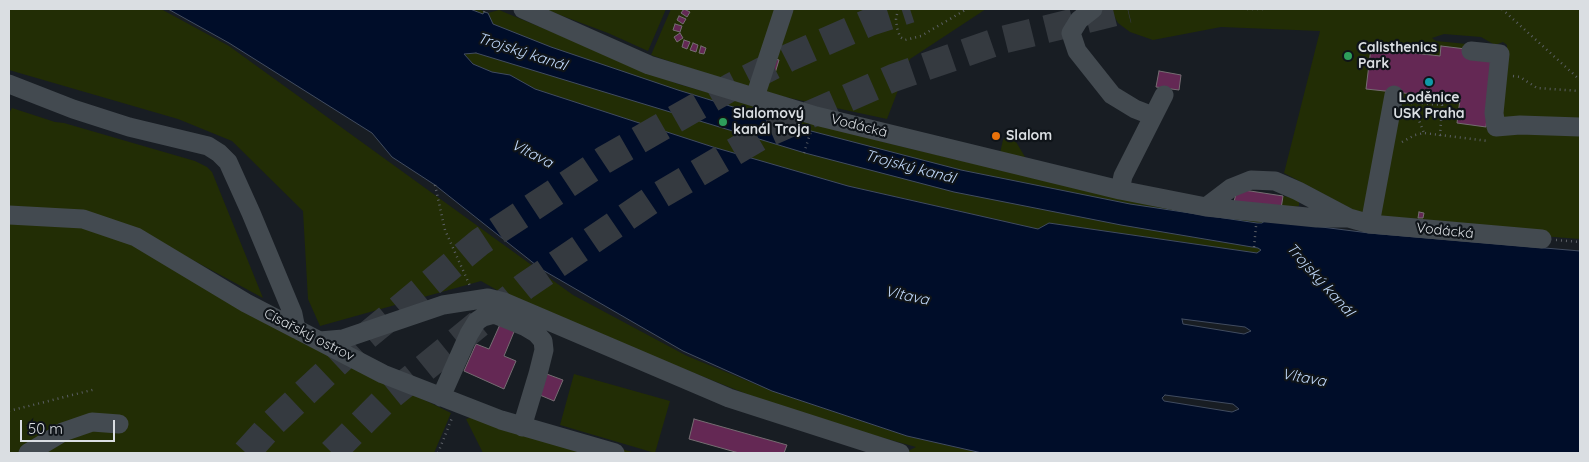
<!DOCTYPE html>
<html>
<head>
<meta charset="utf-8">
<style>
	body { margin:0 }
	#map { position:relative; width:1589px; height:462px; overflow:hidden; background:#181d23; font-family:Quicksand,sans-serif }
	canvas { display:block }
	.frame { position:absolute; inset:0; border:10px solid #dadee2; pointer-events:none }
	.scale { position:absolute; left:20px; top:420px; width:95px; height:22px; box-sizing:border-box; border:2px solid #dadee2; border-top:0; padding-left:6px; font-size:15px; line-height:18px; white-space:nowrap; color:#dadee2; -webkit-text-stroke:4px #0f1419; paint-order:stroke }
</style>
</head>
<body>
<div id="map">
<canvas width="1589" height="462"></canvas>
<div class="frame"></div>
<div class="scale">50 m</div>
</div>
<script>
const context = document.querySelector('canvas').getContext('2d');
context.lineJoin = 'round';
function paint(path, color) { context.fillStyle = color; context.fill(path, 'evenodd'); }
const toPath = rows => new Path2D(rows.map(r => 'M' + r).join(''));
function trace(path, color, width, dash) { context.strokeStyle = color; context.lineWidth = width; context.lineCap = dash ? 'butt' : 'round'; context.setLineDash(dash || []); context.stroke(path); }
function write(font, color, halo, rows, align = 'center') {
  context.font = font + ' Quicksand,sans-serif'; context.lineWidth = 4.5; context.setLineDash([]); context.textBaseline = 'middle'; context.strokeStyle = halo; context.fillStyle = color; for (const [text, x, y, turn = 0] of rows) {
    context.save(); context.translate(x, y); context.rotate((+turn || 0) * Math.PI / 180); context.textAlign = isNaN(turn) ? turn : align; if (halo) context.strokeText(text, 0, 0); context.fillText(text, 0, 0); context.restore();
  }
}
paint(toPath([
	[9,9,161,9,229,46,573,295,687,356,772,391,907,436,980,453,904,453,916,447,797,414,523,305,481,281,320,326,308,299,303,211,232,141,178,119,9,70],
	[471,9,478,9,488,13,499,10,678,84,887,143,1048,181,1266,220,1261,250,1257,253,1049,223,1038,229,848,186,713,147,535,89,510,75,492,72,473,64,464,53,483,14],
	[544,9,666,9,648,51,608,33],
	[671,9,986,9,910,59,887,119,757,91,651,55],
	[1110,9,1580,9,1580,239,1502,233,1363,215,1284,173,1320,31,1221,27,1153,40,1130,32,1118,23],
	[1444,34,1481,37,1495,45,1503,42,1507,45,1507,48,1436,41,1432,38],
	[12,108,55,122,64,123,195,161,207,167,212,172,263,298,176,251,244,311,451,413,434,453,9,453,9,207,28,206,9,206,9,113],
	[1009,130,1028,162,1000,153,1003,140],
	[1283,196,1299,199,1299,206,1281,209],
	[574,374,670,401,655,453,560,425],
	[495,410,635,453,483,453,466,419]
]), '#222d05');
const water = toPath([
	[168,9,470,9,483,14,484,12,488,13,493,24,551,47,678,90,811,131,961,170,1130,204,1257,223,1262,223,1266,220,1369,233,1580,251,1580,453,982,453,907,436,772,391,683,351,541,269,435,185,392,157,372,133,229,43,168,9],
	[476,53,805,153,954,192,1121,225,1258,248,1261,250,1257,253,1049,223,1038,229,848,186,713,147,535,89,510,75,492,72,473,64,464,54,476,53],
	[1182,319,1245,327,1251,331,1244,334,1183,324,1182,319],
	[1165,395,1233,404,1239,409,1232,412,1164,401,1162,398,1165,395]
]);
paint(water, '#000d29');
trace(water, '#414c60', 1);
const building = toPath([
	[684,9,690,12,687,17,681,13,684,9],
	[679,16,686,19,683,24,677,20,679,16],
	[675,24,682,26,680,32,673,30,675,24],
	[680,33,683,38,677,42,674,37,680,33],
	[684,40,690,42,687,49,682,47,684,40],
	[693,43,698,45,696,52,690,50,693,43],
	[701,46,706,48,704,54,699,53,701,46],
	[1441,46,1466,49,1493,60,1486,127,1457,123,1460,99,1366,89,1371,48,1440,56,1441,46],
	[771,58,779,60,773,80,766,78,771,58],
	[1159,71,1181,75,1179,90,1156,87,1159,71],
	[1237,189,1283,196,1281,209,1234,202,1237,189],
	[1419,212,1424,213,1423,218,1418,218,1419,212],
	[502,320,516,327,504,356,516,361,504,389,464,371,476,344,489,349,502,320],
	[544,373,563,380,554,401,535,393,544,373],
	[694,419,787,445,784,453,739,453,689,439,694,419]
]);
paint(building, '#642854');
trace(building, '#756d72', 1);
trace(toPath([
	[246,453,274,422,358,343,480,242,604,160,733,86,788,58,870,22,910,9],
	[332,453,384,401,525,286,650,201,763,135,893,78,1002,40,1128,9]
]), '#353a40', 28, [28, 14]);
trace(toPath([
	[898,9,896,19,897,28,900,37,905,40,921,36,967,9],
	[1247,9,1266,9],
	[1502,9,1580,80],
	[484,12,485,9],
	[1513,76,1520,77,1537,88,1580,91],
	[1407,102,1442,105,1440,136],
	[1412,103,1424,133],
	[1402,142,1415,135,1424,133,1488,141],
	[804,153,811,131],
	[435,185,445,230,470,286],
	[1556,240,1580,242],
	[1254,247,1256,226],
	[9,411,96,389],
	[438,453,452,418]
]), '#5b5f65', 2.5, [1, 4]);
trace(toPath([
	[523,9,649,65,816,116,1120,190,1206,207,1231,188,1251,180,1275,181,1298,191,1349,218,1370,224,1542,239],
	[1093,9,1079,20,1071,33,1077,51,1112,95,1135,109,1153,116],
	[1471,51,1500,54,1494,113,1496,127,1520,125,1580,127],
	[9,84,73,109,129,127,208,146,219,153,228,162,251,213,293,314,296,329],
	[755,97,784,9],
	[1120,190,1123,176,1164,95],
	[1206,207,1317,218,1347,218],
	[9,215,83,219,136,237,246,303,383,374,501,420,615,453],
	[1370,224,1394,95],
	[320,341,343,339,443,305,488,298,504,302,729,398,900,453],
	[441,397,469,334,477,321,483,317,494,314,526,327,536,333,543,341,544,350,538,374,522,427],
	[28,453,63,432,92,422,119,424]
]), '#434a50', 19);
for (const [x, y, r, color] of [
	[1348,56,5,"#2e9e5b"],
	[1429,82,5,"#0f9aa8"],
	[723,122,5,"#2e9e5b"],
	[996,136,5,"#e8710a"]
]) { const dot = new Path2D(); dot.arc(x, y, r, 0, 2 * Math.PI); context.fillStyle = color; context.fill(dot); trace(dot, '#0f1419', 2); }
write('bold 14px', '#dadee2', '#0f1419', [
	["Calisthenics",1358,48],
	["Park",1358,64],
	["Loděnice",1429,98,"center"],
	["USK Praha",1429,114,"center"],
	["Slalomový",733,114],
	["kanál Troja",733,130],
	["Slalom",1006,136]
], 'left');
write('14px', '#dadee2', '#0f1419', [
	["Vodácká",859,126,14],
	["Vodácká",1445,231,6],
	["Císařský ostrov",309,335,27]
]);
write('italic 15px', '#c1d9fb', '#0f1419', [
	["Trojský kanál",522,52,18],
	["Vltava",532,154,27],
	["Trojský kanál",910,167,15],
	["Trojský kanál",1320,280,48],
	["Vltava",907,296,12],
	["Vltava",1304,378,10]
]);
</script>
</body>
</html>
